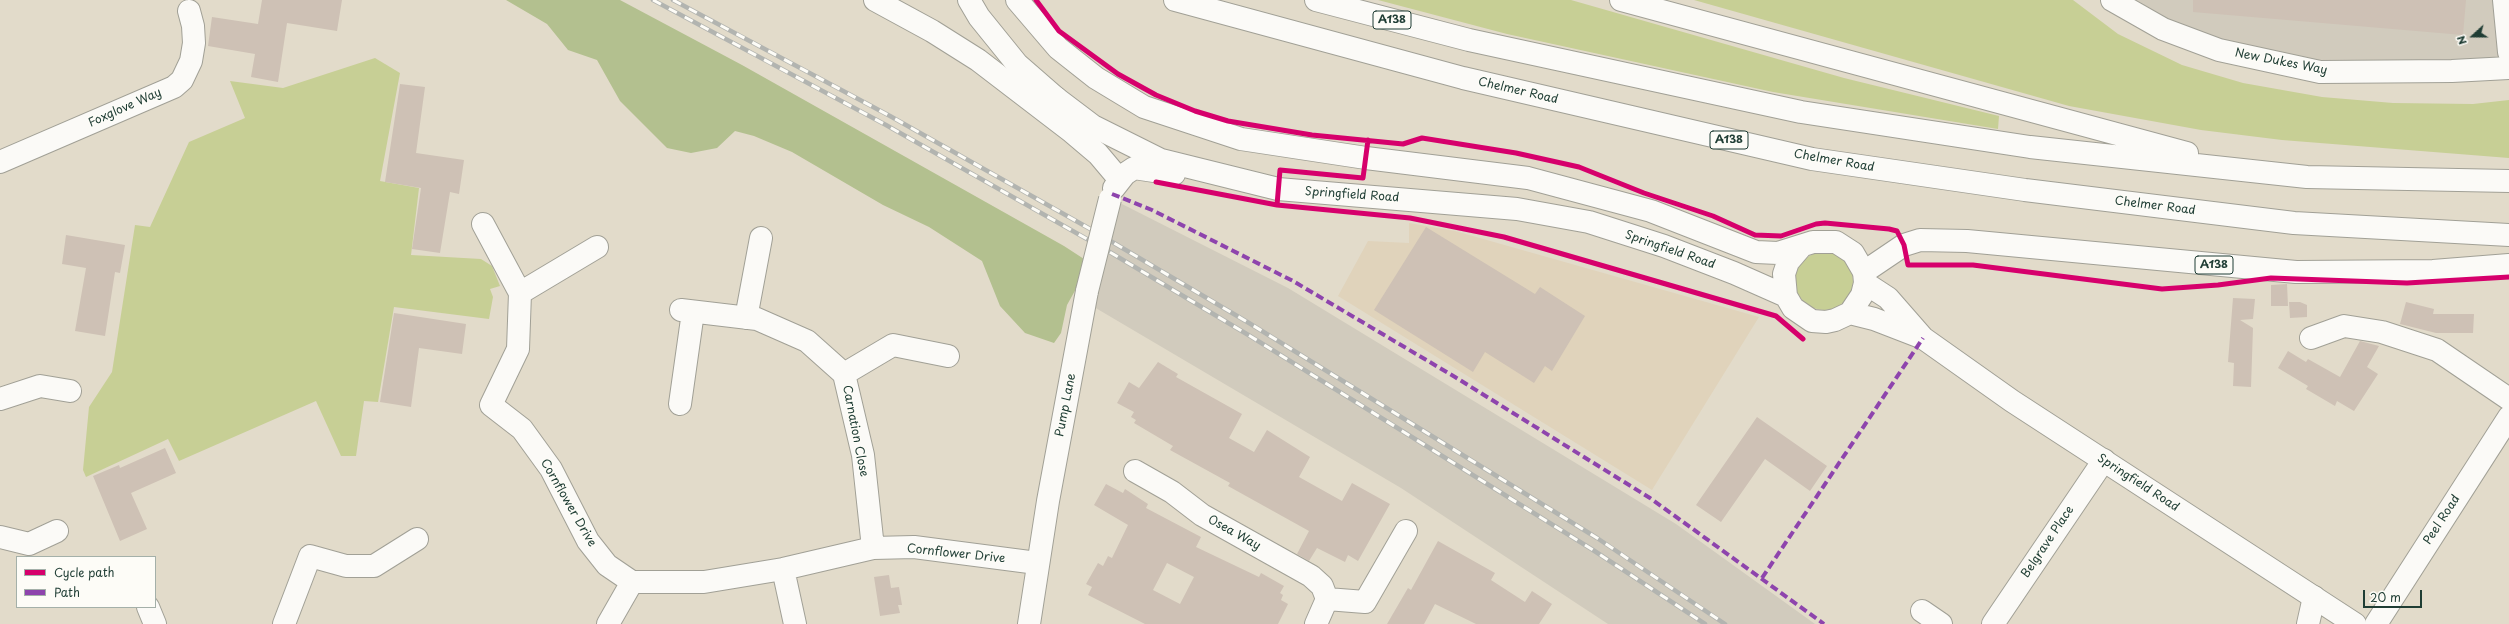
<!DOCTYPE html>
<style>
body{margin:0}
#map{position:relative;width:2509px;height:624px;overflow:hidden;background:#e2dbca;font-family:"Playpen Sans",sans-serif}
canvas{display:block}
.legend{position:absolute;left:16px;top:556px;width:140px;height:52px;box-sizing:border-box;background:#fdfcf7;border:1px solid #a4b0a9;margin:0;padding:5px 7px;list-style:none;font-size:12px;color:#1f3d34}
.legend li{display:flex;align-items:center;gap:8px;height:20px}
.legend b{width:20px;border:1px solid #a4b0a9}
.north{position:absolute;left:2453px;top:16px;width:40px;height:40px;-webkit-text-stroke:3px #fdfcf7;paint-order:stroke;rotate:249deg;font-size:11px;font-weight:700;line-height:16px;text-align:center;color:#1f3d34}
.north::after{content:'';display:block;margin:auto;width:14px;height:18px;background:#1f3d34;clip-path:polygon(50% 0,100% 100%,50% 72%,0 100%)}
.scale{position:absolute;left:2363px;top:590px;width:59px;height:18px;box-sizing:border-box;border:2px solid #1f3d34;border-top:0;padding-left:5px;font-size:12px;line-height:14px;white-space:nowrap;color:#1f3d34;-webkit-text-stroke:3px #fdfcf7;paint-order:stroke}
</style>
<div id="map">
<canvas width="2509" height="624"></canvas>
<ul class="legend">
<li><b style="height:5px;background:#d6006c"></b>Cycle path</li>
<li><b style="height:5px;background:#8e44ad"></b>Path</li>
</ul>
<div class="north">N</div>
<div class="scale">20 m</div>
</div>
<script>
const context = document.querySelector('canvas').getContext('2d');
context.lineJoin = 'round';
function paint(path, color) { context.fillStyle = color; context.fill(path, 'evenodd'); }
const toPath = rows => new Path2D(rows.map(r => 'M' + r).join(''));
function stroke(path, color, width, dash) { context.strokeStyle = color; context.lineWidth = width; context.lineCap = dash ? 'butt' : 'round'; context.setLineDash(dash || []); context.stroke(path); }
function drawText(font, color, halo, rows, align = 'center') {
  context.font = font + ' "Playpen Sans",sans-serif'; context.lineWidth = 3; context.setLineDash([]); context.textBaseline = 'middle'; context.strokeStyle = halo; context.fillStyle = color; for (const [text, x, y, turn = 0] of rows) {
    context.save(); context.translate(x, y); context.rotate((+turn || 0) * Math.PI / 180); context.textAlign = isNaN(turn) ? turn : align; if (halo) context.strokeText(text, 0, 0); context.fillText(text, 0, 0); context.restore();
  }
}
const built = toPath([
 [1409,223,1455,231,1759,317,1652,490,1338,296,1368,241,1409,243]
]);
const industrial = toPath([
 [2112,0,2509,0,2509,68,2266,62],
 [1120,203,1288,288,1676,524,1815,624,1608,624,1401,488,1094,307]
]);
const green = toPath([
 [1378,0,1571,0,1844,78,1999,116,1998,129,1773,92,1507,34],
 [1694,0,2073,0,2118,34,2182,65,2243,83,2322,97,2393,103,2473,104,2509,100,2509,158,2282,140,2201,130,2069,106],
 [375,58,400,73,380,181,419,188,411,255,481,259,492,266,500,286,490,289,493,297,489,319,394,307,378,402,364,401,356,456,341,456,316,401,179,461,168,439,86,477,83,470,89,407,112,372,135,225,150,227,189,142,245,118,230,81,283,88],
 '1795 281a29 29 0 1 1 58 0a29 29 0 1 1-58 0Z'
]);
const forest = toPath([
 [506,0,620,0,742,65,1064,246,1084,259,1077,287,1067,305,1061,333,1054,343,1025,333,1000,306,982,261,929,227,883,205,792,152,754,136,735,131,717,148,691,153,667,148,620,101,597,60,568,50,547,24]
]);
const building = toPath([
 [262,0,342,0,337,31,287,23,278,82,251,77,255,54,208,46,212,17,258,24],
 [2193,0,2466,0,2463,35,2193,12],
 [400,84,425,87,416,153,464,160,459,194,450,192,440,253,412,249,421,188,385,182],
 [1426,227,1535,294,1540,287,1585,316,1552,371,1545,366,1534,383,1485,352,1473,372,1374,310],
 [66,235,125,245,120,273,115,272,105,336,75,331,86,268,62,264],
 [2287,284,2288,306,2271,306,2271,285],
 [2233,298,2255,299,2253,319,2240,320,2253,328,2251,387,2233,386,2234,363,2228,362],
 [2289,302,2300,302,2307,305,2307,317,2290,318],
 [2406,302,2434,309,2433,314,2474,314,2473,333,2436,333,2400,324],
 [394,313,466,324,462,354,419,348,411,407,380,402],
 [2360,341,2379,346,2367,367,2378,374,2354,411,2337,401,2335,406,2306,389,2308,386,2278,368,2288,351,2306,362,2308,359,2340,377],
 [1158,362,1178,374,1176,377,1242,414,1229,438,1254,452,1267,430,1310,457,1299,477,1342,501,1352,483,1390,504,1358,561,1348,555,1345,562,1317,548,1309,561,1297,554,1309,531,1228,486,1230,483,1170,450,1173,446,1134,423,1136,420,1131,417,1134,412,1117,403,1129,382,1139,388],
 [1757,417,1827,466,1810,491,1765,459,1721,522,1696,505],
 [165,448,176,473,131,493,147,529,120,541,93,476,119,465,120,468],
 [1106,484,1123,493,1125,489,1148,504,1146,508,1201,537,1196,547,1259,577,1261,573,1284,586,1280,593,1283,595,1281,600,1288,604,1278,624,1145,624,1088,595,1092,587,1086,584,1098,563,1103,566,1108,556,1112,558,1128,525,1094,505],
 [1167,563,1194,577,1180,604,1153,590],
 [1438,541,1495,573,1491,580,1525,602,1532,591,1552,604,1539,624,1476,624,1435,604,1424,624,1387,624,1408,588,1411,590],
 [889,575,891,588,899,587,902,605,898,605,900,613,880,616,874,577]
]);
const street = toPath([
 [2112,0,2163,29,2219,50,2320,72,2452,71,2509,68],
 [2504,0,2509,52],
 [0,162,174,87,182,80,191,61,194,43,193,26,189,11],
 [483,224,520,293,518,349,491,405,522,429,551,469,588,541,607,565,632,582,704,582,783,569,873,548,914,547,1037,563],
 [520,293,597,247],
 [681,310,757,319,807,341,844,374,863,455,873,548],
 [746,318,761,238],
 [2311,338,2344,326,2382,332,2437,350,2509,399],
 [844,374,893,345,948,356],
 [0,399,40,386,70,391],
 [680,404,693,312],
 [1135,471,1172,492,1202,515,1311,576,1322,586,1327,599,1316,624],
 [0,537,29,544,57,531],
 [783,569,795,624],
 [1327,599,1365,602,1406,531],
 [148,607,155,624],
 [1922,611,1941,624],
 [284,624,310,556,346,566,374,566,417,539],
 [608,624,632,582],
 [1993,624,2104,460],
 [2308,624,2314,597],
 [2376,624,2509,417]
]);
const secondary = toPath([
 [969,0,979,17,1017,64,1056,98,1093,126,1161,160,1278,189,1517,209,1589,222,1664,246,1734,273,1786,296],
 [1017,0,1058,48,1096,78,1144,107,1241,139,1366,158,1528,178,1651,211,1756,252,1778,253,1813,242,1836,242,1853,253,1864,272,1865,283,1862,295,1850,313,1835,320,1826,322,1812,321,1793,308,1786,296,1784,274,1788,262,1800,248],
 [1114,188,1125,174,1134,168,1174,174],
 [1865,283,1888,298,1923,338,2012,401,2355,624],
 [1850,313,1874,319,1918,336],
 [1029,624,1048,501,1087,291]
]);
const primary = toPath([
 [875,0,932,31,978,60,1072,132,1098,154,1114,173],
 [1175,0,1463,78,1812,159,2025,190,2294,223,2509,235],
 [1316,0,1469,40,1801,112,2030,147,2307,177,2509,181],
 [1621,0,2187,153],
 [1021,81,1056,98],
 [1864,272,1904,245,1920,240,1967,241,2296,272,2433,271,2509,265]
]);
const rail = toPath([
 [653,0,886,125,1108,251,1250,336,1593,550,1705,624],
 [673,0,890,116,1092,230,1249,323,1597,538,1725,624]
]);
const secondaryBridge = toPath([
 [1087,291,1110,199]
]);
const quiet = toPath([
 [1112,194,1152,210,1293,281,1455,377,1650,498,1824,624],
 [1762,578,1923,338]
]);
const cycleway = toPath([
 [1036,0,1059,31,1118,74,1156,95,1195,111,1228,121,1312,135,1403,144,1422,138,1516,153,1579,167,1644,193,1713,216,1755,235,1781,236,1816,224,1825,223,1889,229,1897,231,1904,245,1908,265,1973,265,2162,289,2218,285,2271,278,2407,283,2509,277],
 [1156,182,1277,205,1410,218,1504,237,1776,316,1803,339],
 [1277,205,1280,170,1363,178,1368,140]
]);
const shields = [
 [1392,20,38],
 [1729,140,38],
 [2214,265,38]
];
const shieldNames = [
 ["A138",1392,20],
 ["A138",1729,140],
 ["A138",2214,265]
];
const streetNames = [
 ["New Dukes Way",2281,62,11],
 ["Chelmer Road",1518,91,13],
 ["Foxglove Way",125,108,-24],
 ["Chelmer Road",1834,161,10],
 ["Springfield Road",1352,195,4],
 ["Chelmer Road",2155,206,7],
 ["Springfield Road",1670,250,19],
 ["Pump Lane",1066,405,-79],
 ["Carnation Close",855,431,79],
 ["Springfield Road",2138,483,33],
 ["Cornflower Drive",568,503,60],
 ["Peel Road",2442,520,-57],
 ["Osea Way",1234,533,29],
 ["Belgrave Place",2048,542,-56],
 ["Cornflower Drive",956,554,6]
];
paint(built, '#e0d3bb');
paint(industrial, '#d1cbbd');
paint(green, '#c7cf95');
paint(forest, '#b3c08f');
paint(building, '#cec1b5');
stroke(street, '#a1a096', 24);
stroke(secondary, '#a1a096', 24);
stroke(primary, '#a1a096', 24);
stroke(street, '#fbfaf7', 22);
stroke(secondary, '#fbfaf7', 22);
stroke(primary, '#fbfaf7', 22);
stroke(rail, '#b2b4b0', 4.5);
stroke(rail, '#fdfcf7', 3, [9]);
stroke(secondaryBridge, '#a1a096', 24, []);
stroke(secondaryBridge, '#fbfaf7', 22);
stroke(quiet, '#8e44ad', 4, [8, 4]);
stroke(cycleway, '#d6006c', 5);
for (const [x, y, w] of shields) { const box = new Path2D(); box.roundRect(x - w / 2, y - 9, w, 18, 3); context.fillStyle = '#fdfcf7'; context.fill(box); stroke(box, '#1f3d34', 1); }
drawText('bold 11px', '#1f3d34', null, shieldNames);
drawText('12px', '#1f3d34', '#fdfcf7', streetNames);
</script>
